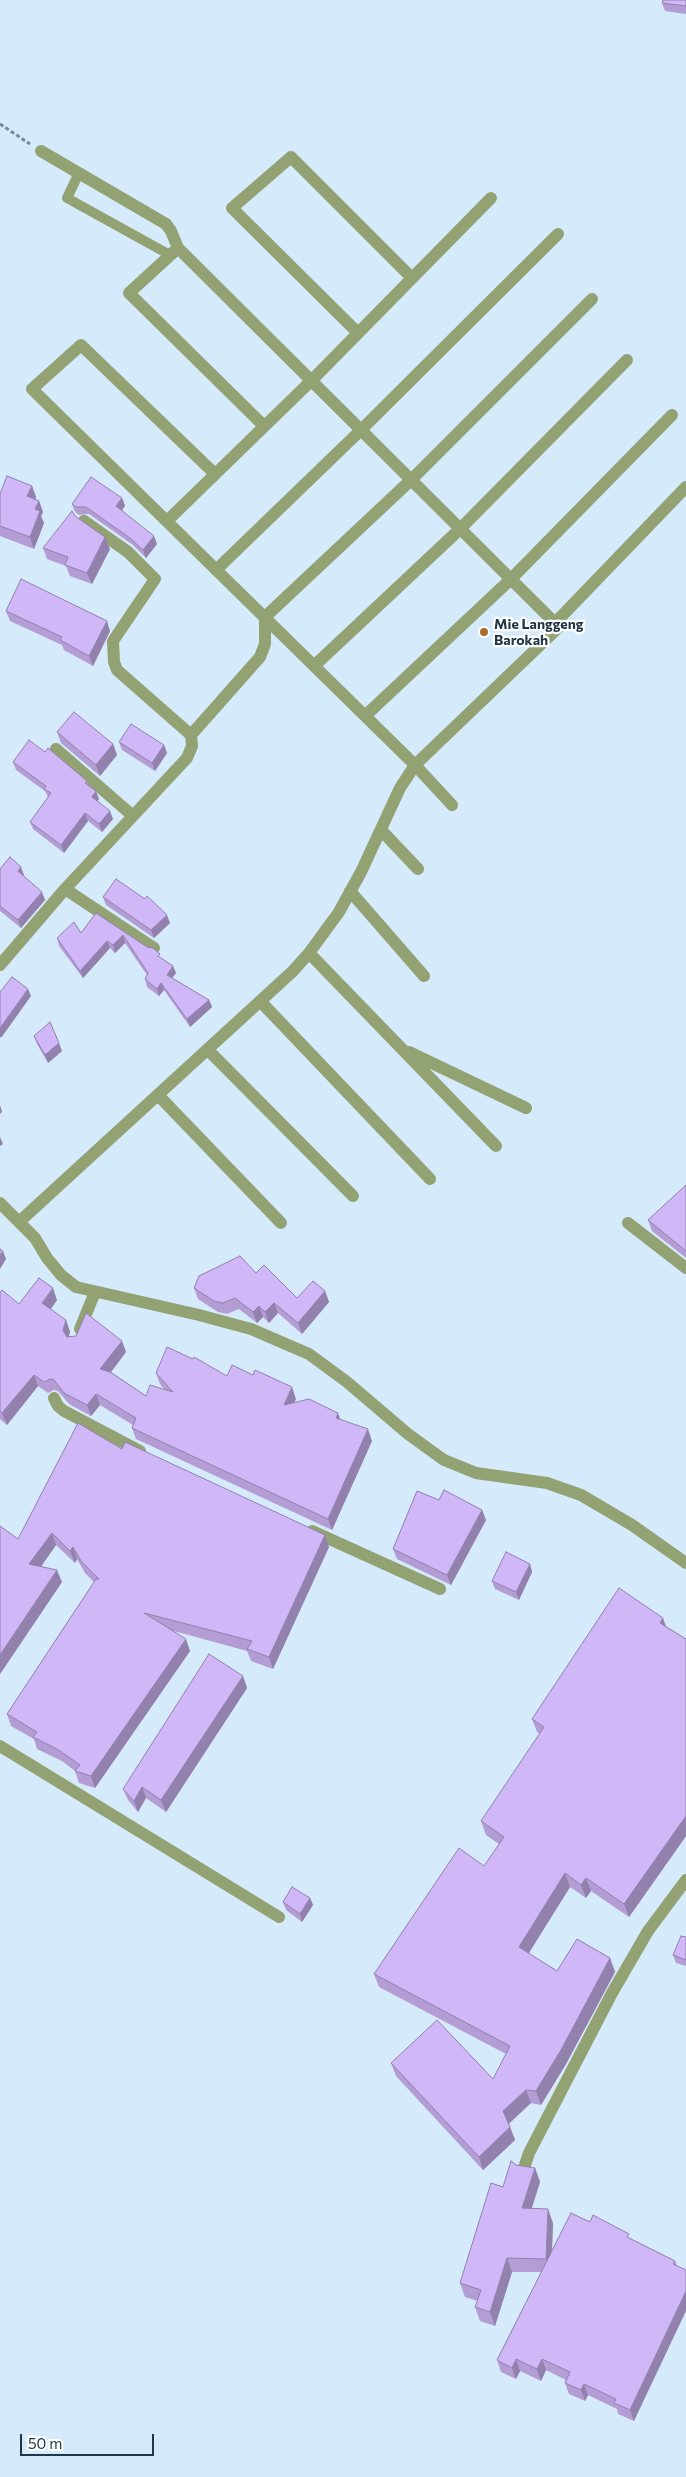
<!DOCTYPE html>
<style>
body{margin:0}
#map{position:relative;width:686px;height:2477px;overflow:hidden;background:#d5eafb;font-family:Commissioner,sans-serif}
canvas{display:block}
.scale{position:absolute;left:20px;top:2434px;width:134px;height:22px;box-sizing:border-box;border:2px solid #213647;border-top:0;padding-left:6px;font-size:15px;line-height:18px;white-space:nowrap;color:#213647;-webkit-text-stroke:4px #fff;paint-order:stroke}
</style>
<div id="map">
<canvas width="686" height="2477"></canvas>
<div class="scale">50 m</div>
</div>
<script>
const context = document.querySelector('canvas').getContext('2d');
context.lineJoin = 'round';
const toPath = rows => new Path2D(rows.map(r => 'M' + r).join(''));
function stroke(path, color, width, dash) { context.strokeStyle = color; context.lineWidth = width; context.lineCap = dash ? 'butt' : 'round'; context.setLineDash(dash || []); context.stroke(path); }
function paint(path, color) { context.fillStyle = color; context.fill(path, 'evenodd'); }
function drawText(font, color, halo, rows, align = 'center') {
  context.font = font + ' Commissioner,sans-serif'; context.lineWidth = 4.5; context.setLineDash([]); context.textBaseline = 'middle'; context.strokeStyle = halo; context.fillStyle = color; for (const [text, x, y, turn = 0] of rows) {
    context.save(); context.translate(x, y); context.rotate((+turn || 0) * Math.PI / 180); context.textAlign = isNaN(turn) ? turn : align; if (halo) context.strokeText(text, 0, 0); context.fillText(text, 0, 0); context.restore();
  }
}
const path = toPath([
 [0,124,30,144]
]);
const service = toPath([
 [79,173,67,198,170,255]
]);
const minor = toPath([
 [178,248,129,293,264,426],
 [358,333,232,208,291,157,412,278],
 [215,474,81,345,32,389,415,765,452,805],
 [167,521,311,381,491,198],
 [216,570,361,430,558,234],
 [555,623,686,487],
 [314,666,460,529,627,360],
 [365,716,511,579,672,415],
 [191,735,260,657,265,644,265,617,411,480,592,299],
 [56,749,133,816],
 [381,830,418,869],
 [65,889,154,948],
 [350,891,424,976],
 [309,953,496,1146],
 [0,965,65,889,187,758,192,746,191,735,117,670,114,662,113,641,155,579,128,552,84,521],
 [261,1002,430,1179],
 [208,1050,353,1196],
 [409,1052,526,1108],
 [158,1095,281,1223],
 [0,1203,35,1238,47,1258,61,1275,76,1287,199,1315,251,1329,309,1354,347,1382,408,1434,444,1460,476,1473,547,1483,581,1495,632,1525,686,1563],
 [19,1222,293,971,309,953,339,912,361,872,400,788,415,765,559,627,178,248,171,231,166,224,41,151],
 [628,1223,686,1268],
 [80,1329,95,1292],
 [54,1398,58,1406,64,1411,140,1451],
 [312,1531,440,1589],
 [0,1746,279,1917],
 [523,2171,529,2153,612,1993,648,1931,686,1880]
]);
const wall = toPath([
 [686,0,686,14,665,11,662,3],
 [32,486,36,497,35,499,39,501,43,512,41,516,44,523,34,549,0,536,0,494],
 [122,498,125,506,122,510,157,544,146,558,133,545,89,514,79,515,75,512,72,504],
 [75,516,110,549,92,584,70,576,66,566,47,559,43,548],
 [6,611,110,631,93,666,64,650,62,645,10,621],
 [57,732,113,744,117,755,100,776,61,743],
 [119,742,164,745,167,753,155,771,122,750],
 [45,752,87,781,88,786,99,799,97,801,113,819,102,832,88,821,64,853,33,829,30,822,48,797,45,791,16,770,13,762],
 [0,869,24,875,23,876,45,900,21,928,0,911],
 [103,897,170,923,154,938,106,905],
 [96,913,161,958,173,966,176,973,172,978,209,1000,212,1007,190,1027,164,990,159,996,147,987,145,979,147,975,125,943,115,953,110,948,83,978,59,946,57,938,81,933],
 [34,1036,62,1051,48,1063,37,1044],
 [686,1185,686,1258,652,1231,648,1220],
 [256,1273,297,1298,325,1291,329,1302,302,1334,278,1313,269,1323,263,1317,257,1323,239,1309,227,1314,218,1312,198,1299,194,1288],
 [0,1292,19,1304,57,1300,50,1309,66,1320,70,1332,68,1337,126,1352,111,1372,146,1396,165,1390,160,1384,156,1373,227,1376,296,1399,294,1402,341,1420,372,1441,332,1530,136,1439,132,1428,133,1425,100,1405,91,1416,69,1404,58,1391,54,1390,48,1393,38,1386,7,1425,0,1419],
 [122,1449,329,1547,273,1669,251,1661,247,1651,174,1631,190,1651,95,1788,79,1783,75,1771,62,1761,37,1749,34,1739,11,1726,7,1714,94,1582,85,1573,77,1559,75,1563,56,1545,41,1567,62,1582,0,1674,0,1526,18,1539],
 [482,1510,486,1520,451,1585,397,1559,393,1549],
 [530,1564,532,1572,519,1600,495,1589,492,1581],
 [667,1627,686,1639,686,1836,629,1917,591,1891,586,1898,570,1887,528,1953,557,1971,610,1958,615,1972,566,2064,541,2105,531,2103,509,2124,515,2140,483,2170,396,2076,391,2063,493,2079,506,2054,379,1987,374,1974,484,1866,499,1844,486,1835,481,1821,540,1734,537,1732,532,1719],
 [243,1676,247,1688,166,1812,146,1798,138,1812,128,1800,123,1789],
 [310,1898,313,1905,302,1922,286,1910,283,1902],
 [686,1937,686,1966,676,1963,673,1955],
 [516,2165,535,2168,540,2182,532,2208,553,2223,552,2251,590,2222,631,2239,675,2261,677,2265,634,2421,618,2414,617,2409,588,2395,585,2401,569,2394,565,2383,566,2380,546,2370,541,2381,520,2371,516,2379,501,2372,497,2360,542,2272,512,2272,495,2326,480,2321,475,2307,478,2301,465,2297,460,2283,503,2187]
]);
const shadedWall = toPath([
 [32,486,36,497,32,508,27,496],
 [122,498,125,506,119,514,116,506],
 [39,501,43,512,41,516,44,523,34,549,30,537,35,509],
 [154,536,157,544,146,558,143,550],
 [105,537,110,549,92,584,87,573],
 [107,621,110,631,93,666,89,656],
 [113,744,117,755,100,776,96,765],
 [164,745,167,753,155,771,152,763],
 [96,791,99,799,95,805,92,797],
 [110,811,113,819,102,832,99,824],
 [85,813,88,821,64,853,61,845],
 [21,867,24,875,21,879,18,871],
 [42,892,45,900,21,928,18,920],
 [167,915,170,923,154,938,151,930],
 [123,935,125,943,115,953,113,945],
 [107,941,110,948,83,978,80,971],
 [173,966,176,973,169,982,167,975],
 [161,983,164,990,159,996,157,989],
 [28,989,31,996,1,1038,0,1036,0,1028],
 [209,1000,212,1007,190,1027,187,1019],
 [59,1043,62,1051,48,1063,45,1055],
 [0,1105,2,1112,0,1114],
 [0,1137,3,1144,0,1146],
 [3,1251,6,1259,0,1269,0,1256],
 [53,1288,57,1300,47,1315,42,1303],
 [325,1291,329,1302,302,1334,298,1323],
 [274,1303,278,1313,269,1323,265,1312],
 [259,1306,263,1317,257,1323,253,1312],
 [66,1320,70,1332,67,1342,63,1330],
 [122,1341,126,1352,105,1380,100,1369],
 [34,1375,38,1386,7,1425,2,1413],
 [292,1387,296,1399,288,1416,284,1405],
 [96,1394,100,1405,91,1416,87,1405],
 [338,1413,342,1424,336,1418],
 [368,1429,372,1441,332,1530,328,1519],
 [482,1510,486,1520,451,1585,447,1575],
 [52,1533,56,1545,34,1576,29,1564],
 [325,1535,329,1547,273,1669,269,1657],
 [73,1547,77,1559,75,1563,70,1551],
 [530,1564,532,1572,519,1600,516,1592],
 [57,1570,62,1582,0,1674,0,1655],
 [663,1618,668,1632,660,1623],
 [186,1639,190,1651,95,1788,91,1776],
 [243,1676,247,1688,166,1812,161,1800],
 [142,1787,146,1798,138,1812,134,1801],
 [686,1816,686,1836,629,1917,624,1904],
 [565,1873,570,1887,524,1961,519,1947],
 [586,1878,591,1891,586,1898,581,1885],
 [310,1898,313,1905,302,1922,300,1914],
 [610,1958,615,1972,566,2064,541,2105,536,2091],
 [526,2090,531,2103,508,2124,503,2111],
 [510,2127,515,2140,483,2170,479,2157],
 [535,2168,540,2182,527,2222,522,2208],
 [548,2209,553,2223,551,2272,546,2259],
 [507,2258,512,2272,495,2326,490,2312],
 [686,2291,686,2311,634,2421,630,2410],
 [516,2359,520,2371,516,2379,512,2368],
 [542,2359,546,2370,541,2381,537,2369],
 [584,2384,588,2395,585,2401,581,2390]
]);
const building = toPath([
 [663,0,686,0,686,6,662,3,663,0],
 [7,476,32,486,27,496,39,501,35,509,40,511,30,537,0,526,0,494,7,476],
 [91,477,122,498,116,506,154,536,143,550,130,538,86,507,76,507,72,504,91,477],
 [72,511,75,516,105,537,87,573,65,565,68,557,43,548,72,511],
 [21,579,107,621,89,656,60,640,62,637,6,611,21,579],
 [74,712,113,744,96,765,57,732,74,712],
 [131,724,164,745,152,763,119,742,131,724],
 [29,740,45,752,48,748,87,781,85,783,96,791,92,797,110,811,99,824,85,813,61,845,30,822,51,793,44,789,46,786,13,762,29,740],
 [10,857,21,867,18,871,42,892,18,920,0,906,0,869,10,857],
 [116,879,145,899,147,896,167,915,151,930,103,897,116,879],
 [96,913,147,947,153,948,160,954,158,956,173,966,167,975,209,1000,187,1019,161,983,157,989,145,979,148,973,123,935,113,945,107,941,80,971,57,938,74,922,81,933,96,913],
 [12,977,28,989,0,1028,0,992,12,977],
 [50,1022,59,1043,45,1055,34,1036,50,1022],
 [686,1185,686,1251,648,1220,686,1185],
 [0,1249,3,1251,0,1256,0,1249],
 [240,1256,256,1273,264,1265,297,1298,313,1281,325,1291,298,1323,274,1303,265,1312,259,1306,253,1312,235,1298,223,1303,214,1301,194,1288,199,1276,240,1256],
 [39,1278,53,1288,42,1303,66,1320,63,1330,67,1337,76,1336,86,1313,122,1341,100,1369,110,1372,146,1396,150,1385,173,1392,156,1373,167,1347,193,1359,194,1357,227,1376,232,1365,253,1375,255,1370,292,1387,284,1405,309,1399,338,1413,336,1418,368,1429,328,1519,132,1428,136,1418,96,1394,87,1405,64,1393,54,1380,50,1379,44,1382,34,1375,2,1413,0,1411,0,1292,2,1290,19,1304,39,1278],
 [78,1423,122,1449,125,1442,325,1535,269,1657,247,1649,252,1641,144,1613,186,1639,91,1776,75,1771,80,1765,57,1749,33,1737,37,1732,7,1714,96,1579,99,1579,81,1561,73,1547,70,1551,52,1533,29,1564,57,1570,0,1655,0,1526,18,1539,78,1423],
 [444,1490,482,1510,447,1575,393,1549,417,1491,439,1500,444,1490],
 [506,1552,530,1564,516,1592,492,1581,506,1552],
 [619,1588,663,1618,660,1623,686,1639,686,1816,624,1904,586,1878,581,1885,565,1873,519,1947,557,1971,577,1939,610,1958,561,2050,536,2091,526,2090,503,2111,510,2127,479,2157,391,2063,437,2020,493,2079,510,2046,374,1974,459,1848,484,1866,504,1837,481,1821,544,1727,532,1719,619,1588],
 [209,1654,243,1676,161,1800,142,1787,134,1801,123,1789,209,1654],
 [292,1887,310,1898,300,1914,283,1902,292,1887],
 [681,1936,686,1937,686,1960,673,1955,681,1936],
 [511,2161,516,2165,535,2168,522,2208,548,2209,546,2259,507,2258,490,2312,475,2307,481,2290,460,2283,491,2183,503,2187,511,2161],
 [571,2213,590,2222,593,2215,629,2234,627,2237,675,2261,673,2264,686,2270,686,2291,630,2410,614,2403,616,2399,584,2384,581,2390,565,2383,570,2372,542,2359,537,2369,516,2359,512,2368,497,2360,571,2213]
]);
const markers = [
 [484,632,5,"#a76b2e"]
];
const poiNames = [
 ["Mie Langgeng",494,624],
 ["Barokah",494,640]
];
stroke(path, '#778c9d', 3, [4, 2.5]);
stroke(service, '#93a273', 10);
stroke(minor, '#93a273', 12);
paint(wall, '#b39dd4');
paint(shadedWall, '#9280ad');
paint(building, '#d0b7f7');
stroke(building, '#9280ad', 1);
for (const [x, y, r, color] of markers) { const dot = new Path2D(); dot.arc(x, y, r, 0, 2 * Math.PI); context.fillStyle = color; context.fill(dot); stroke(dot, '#fff', 2); }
drawText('bold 14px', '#213647', '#fff', poiNames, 'left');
</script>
